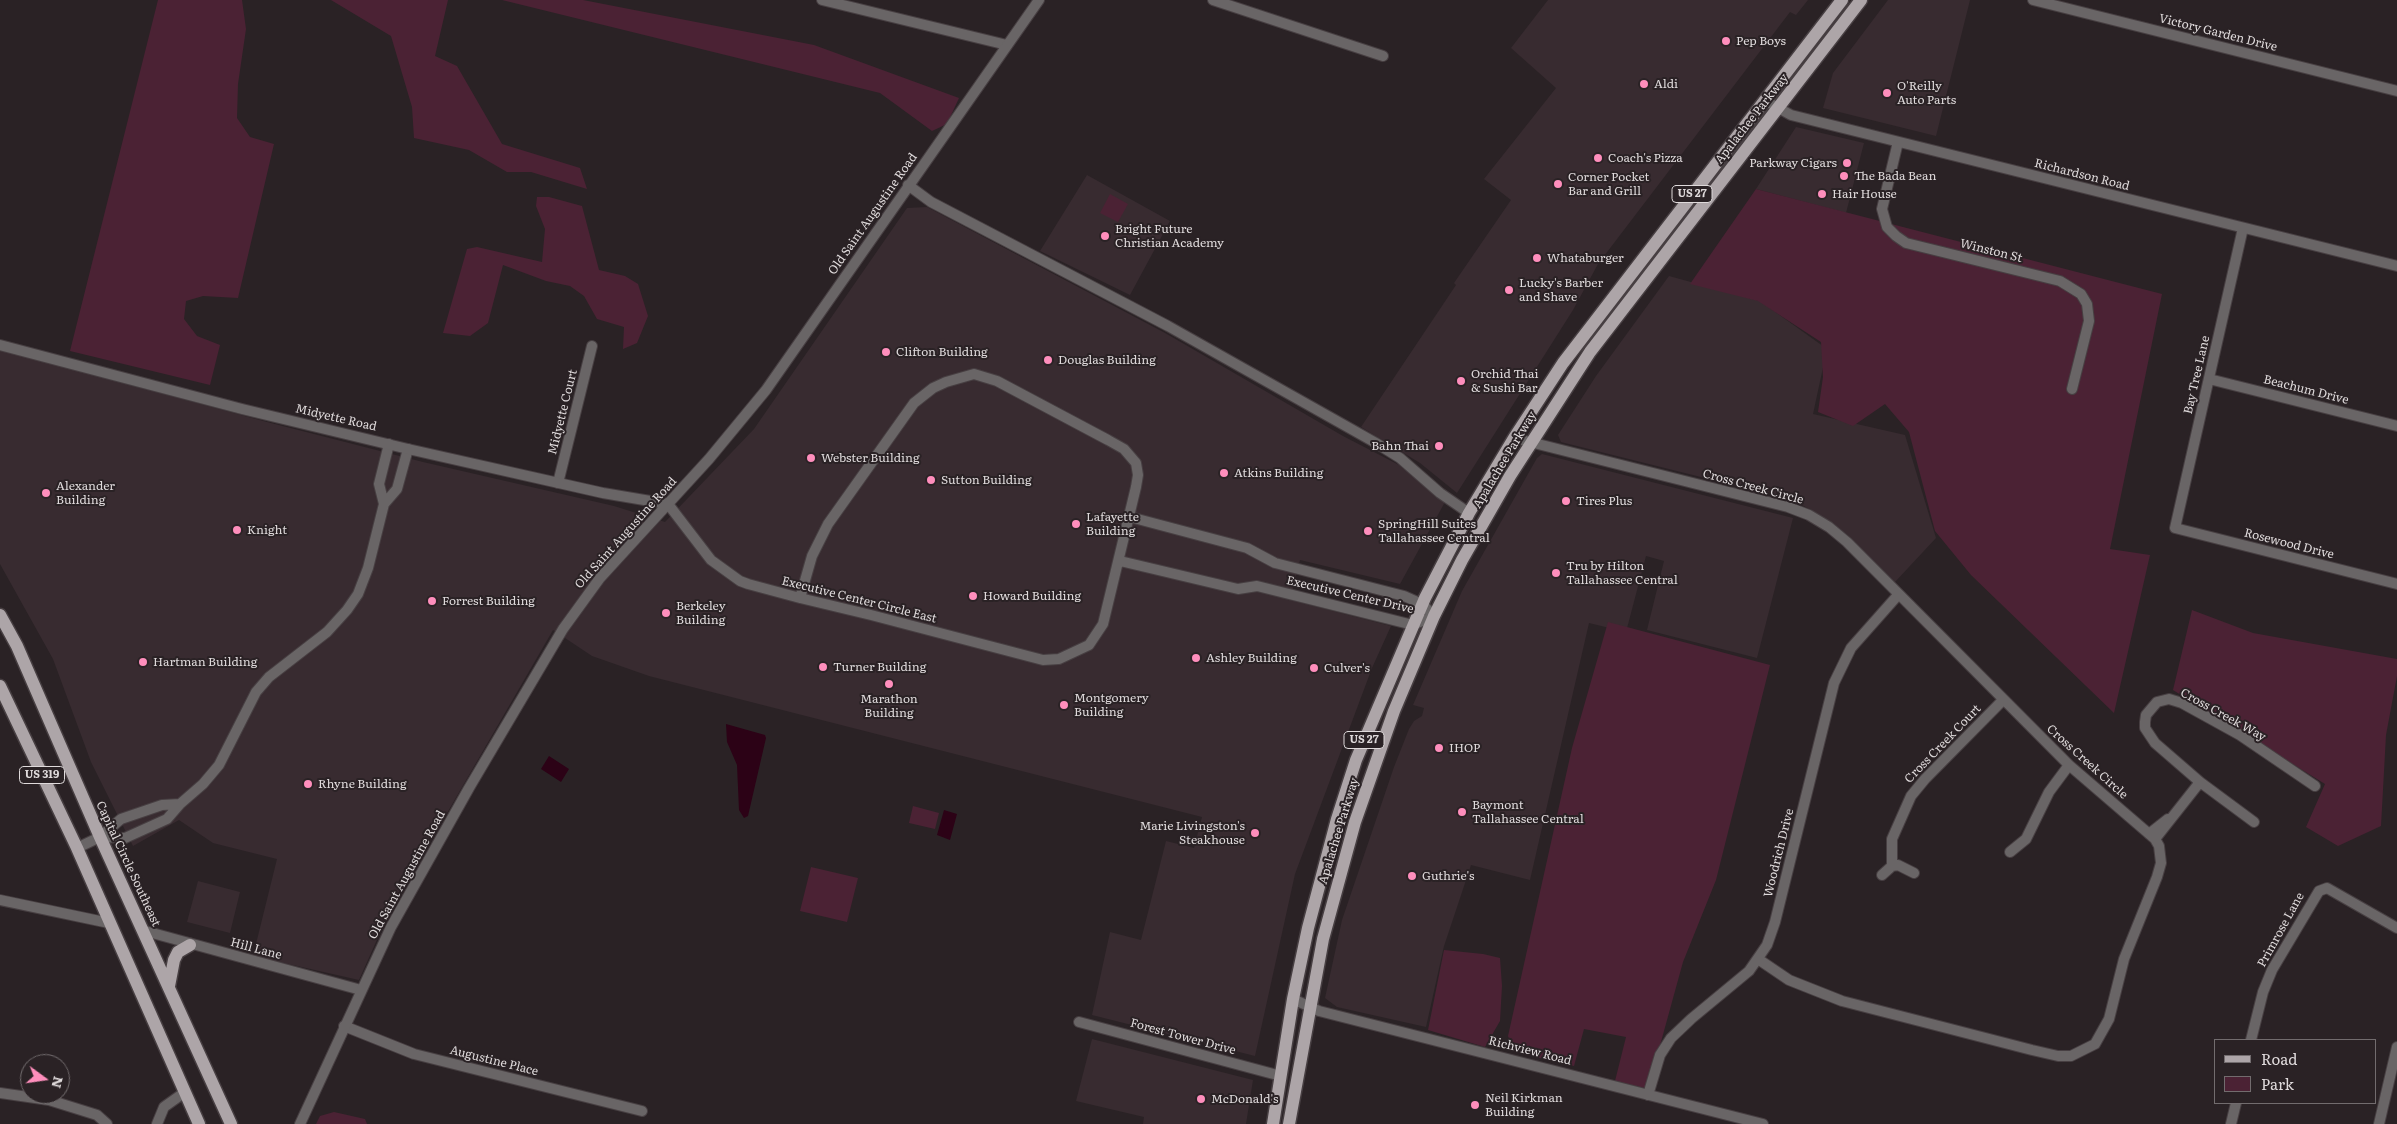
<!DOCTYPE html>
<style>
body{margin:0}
#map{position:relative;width:2397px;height:1124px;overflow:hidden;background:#2a2225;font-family:Literata,serif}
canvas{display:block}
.legend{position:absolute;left:2214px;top:1039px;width:162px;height:65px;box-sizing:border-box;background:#2a2225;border:1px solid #726c6e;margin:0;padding:6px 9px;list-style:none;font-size:15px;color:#dfdadb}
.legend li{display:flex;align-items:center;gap:10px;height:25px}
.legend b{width:25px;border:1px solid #726c6e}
.north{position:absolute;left:20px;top:1054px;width:50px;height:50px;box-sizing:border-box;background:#2a2225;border:1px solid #726c6e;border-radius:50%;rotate:104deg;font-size:14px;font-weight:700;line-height:20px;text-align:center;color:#dfdadb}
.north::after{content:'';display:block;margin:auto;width:18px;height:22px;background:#fe8ebc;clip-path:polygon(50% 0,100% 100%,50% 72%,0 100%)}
</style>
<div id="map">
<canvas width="2397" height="1124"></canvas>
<ul class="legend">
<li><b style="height:6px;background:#ada5a8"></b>Road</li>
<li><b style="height:14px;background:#4b2234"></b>Park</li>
</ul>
<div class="north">N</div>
</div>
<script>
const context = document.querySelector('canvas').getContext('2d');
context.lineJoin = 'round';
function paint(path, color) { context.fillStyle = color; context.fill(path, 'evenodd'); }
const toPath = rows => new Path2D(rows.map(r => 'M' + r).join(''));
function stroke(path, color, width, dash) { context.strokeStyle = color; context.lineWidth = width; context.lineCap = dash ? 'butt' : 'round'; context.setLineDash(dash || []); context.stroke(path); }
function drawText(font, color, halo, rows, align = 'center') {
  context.font = font + ' Literata,serif'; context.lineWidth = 4; context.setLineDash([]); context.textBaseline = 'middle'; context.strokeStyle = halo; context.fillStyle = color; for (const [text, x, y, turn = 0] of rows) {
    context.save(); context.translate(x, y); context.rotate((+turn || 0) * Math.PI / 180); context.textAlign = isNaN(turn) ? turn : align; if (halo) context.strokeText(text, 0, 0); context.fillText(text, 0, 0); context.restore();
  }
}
const built = toPath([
 [1548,0,1808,0,1796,15,1790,12,1598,264,1573,310,1457,493,1420,463,1361,427,1456,285,1454,283,1511,200,1484,179,1556,88,1511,48],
 [1888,0,1970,0,1936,136,1823,108,1833,73],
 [1796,127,1864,143,1846,213,1756,189],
 [1087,175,1170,221,1130,295,1040,251],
 [927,207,1165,333,1343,436,1399,465,1445,502,1400,584,1300,560,1290,600,1391,626,1372,668,1295,874,1255,1056,1092,1015,1110,932,1141,940,1166,841,1194,848,1202,817,649,676,592,656,553,630,388,915,359,980,253,956,277,859,213,843,179,820,133,846,91,762,53,659,0,564,0,350,267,422,423,462,614,506,665,522,754,429,907,208],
 [1669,276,1760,301,1827,349,1813,414,1905,435,1936,538,1895,582,1849,536,1820,515,1793,500,1561,442,1558,435,1596,376],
 [1542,454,1793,518,1757,658,1647,630,1664,561,1646,556,1626,632,1589,623,1530,880,1471,865,1444,946,1426,1027,1337,1007,1325,998,1342,920,1394,767,1409,729,1414,721,1422,716,1424,708,1413,705,1462,591,1537,458],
 [198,881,240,892,230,933,187,922],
 [1092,1039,1253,1080,1246,1124,1143,1124,1144,1117,1076,1101]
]);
const green = toPath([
 [158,0,242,0,246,29,238,84,237,118,250,137,274,144,238,298,203,296,186,301,184,319,197,336,220,345,210,385,70,351],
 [331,0,448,0,435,56,457,66,502,144,580,168,587,189,531,172,507,172,469,150,414,138,412,107,391,36],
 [502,0,583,0,814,45,959,98,947,124,932,131,880,93],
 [1756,189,2162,294,2110,549,2150,555,2114,713,1971,575,1935,531,1909,432,1885,404,1853,426,1818,412,1823,377,1821,342,1758,301,1690,284],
 [1110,194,1128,204,1118,222,1100,213],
 [537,197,549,197,582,206,599,270,625,276,638,284,648,316,637,343,623,349,624,327,597,319,584,296,570,286,546,281,503,265,488,323,470,336,443,333,467,249,477,247,542,262,545,229,536,206],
 [2192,610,2253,633,2397,659,2397,676,2386,735,2381,826,2338,846,2306,827,2325,784,2173,690],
 [1608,622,1770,665,1716,880,1683,962,1648,1089,1615,1081,1626,1037,1584,1029,1574,1066,1514,1052,1508,1036,1572,748],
 [913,806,939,813,935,829,909,823],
 [811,867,858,878,847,922,800,911],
 [1444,950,1483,954,1500,958,1502,986,1500,1021,1485,1047,1428,1030],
 [334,1112,365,1119,367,1124,316,1124,320,1116]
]);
const water = toPath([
 [726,724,765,735,766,738,748,816,744,818,739,810,737,765,727,742],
 [549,756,569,769,561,782,541,769],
 [944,810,957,814,950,840,937,835]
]);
const minor = toPath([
 [822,0,1007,45],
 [1213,0,1383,56],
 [2033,0,2397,91],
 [1764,100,1791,115,2397,266],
 [1898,142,1882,209,1887,227,1896,236,1906,243,2060,281,2081,294,2087,304,2089,321,2072,389],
 [2243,228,2175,528,2397,584],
 [2209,379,2397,426],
 [1514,438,1788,507,1809,515,1829,527,1847,542,2069,765,2155,839,2159,846,2161,863,2157,877,2124,959,2109,1019,2095,1044,2071,1056,2058,1056,2032,1050,1842,1001,1789,980,1758,959],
 [558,483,592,346],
 [384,504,397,489,408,449],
 [668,504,711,560,740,581,748,584,800,598,871,615,1043,660,1059,659,1089,645,1103,624,1136,487,1138,475,1136,463,1124,449,1108,440,997,381,974,374,946,382,933,388,914,403,828,524,812,556,800,598],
 [1120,561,1238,589,1257,586,1413,625,1434,616,1422,604,1404,596,1275,563,1247,548,1130,517],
 [2254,822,2200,782,2155,743,2145,728,2145,722,2146,715,2157,702,2169,699,2182,703,2240,735,2315,786],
 [2149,834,2168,819],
 [100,837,125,838,167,819,180,804,203,784,219,765,256,692,269,677,327,632,347,610,358,594,368,568,384,504,379,484,389,444],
 [2155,839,2200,782],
 [77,848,100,837,121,819,162,805,180,804],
 [2010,852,2026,839,2049,792,2069,765],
 [1892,866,1892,839,1911,796,1925,779,2003,700],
 [1882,875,1892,866,1898,865,1914,873],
 [0,900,109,923],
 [145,931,361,990],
 [1079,1022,1281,1076],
 [344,1026,414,1054,642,1111],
 [2251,1040,2263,992,2272,970,2319,891,2327,888,2397,928],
 [0,1093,49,1100,97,1115,107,1124],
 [1648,1095,1660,1055,1671,1038,1691,1019,1749,971,1767,945,1775,922,1834,683,1851,648,1898,595],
 [157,1124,164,1107,185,1092],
 [2231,1124,2236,1103],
 [2379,1124,2397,1047]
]);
const tertiary = toPath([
 [908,185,931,202,1168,326,1376,443,1400,458,1440,493,1469,513],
 [0,345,242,409,408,449,603,493,668,504],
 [1293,999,1319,1011,1763,1124],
 [300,1124,391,927,469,788,563,629,600,578,709,459,766,390,1039,0]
]);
const primary = toPath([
 [0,615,17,646,100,837,231,1124],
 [0,686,77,848,199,1124],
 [169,986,174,960,178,952,190,945],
 [1273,1124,1293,999,1308,928,1337,819,1356,760,1425,598,1469,513,1514,438,1563,363,1842,0],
 [1289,1124,1323,939,1355,822,1394,711,1434,616,1462,560,1510,476,1590,352,1861,0]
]);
const markers = [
 [1726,41,5,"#fe8ebc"],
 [1644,84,5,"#fe8ebc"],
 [1887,93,5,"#fe8ebc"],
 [1598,158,5,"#fe8ebc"],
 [1847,163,5,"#fe8ebc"],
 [1844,176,5,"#fe8ebc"],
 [1558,184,5,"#fe8ebc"],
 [1822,194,5,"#fe8ebc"],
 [1105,236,5,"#fe8ebc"],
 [1537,258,5,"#fe8ebc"],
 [1509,290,5,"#fe8ebc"],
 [886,352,5,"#fe8ebc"],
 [1048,360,5,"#fe8ebc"],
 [1461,381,5,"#fe8ebc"],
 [1439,446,5,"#fe8ebc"],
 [811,458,5,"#fe8ebc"],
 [1224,473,5,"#fe8ebc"],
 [931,480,5,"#fe8ebc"],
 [46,493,5,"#fe8ebc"],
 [1566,501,5,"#fe8ebc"],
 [1076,524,5,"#fe8ebc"],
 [237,530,5,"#fe8ebc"],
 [1368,531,5,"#fe8ebc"],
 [1556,573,5,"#fe8ebc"],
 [973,596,5,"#fe8ebc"],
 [432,601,5,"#fe8ebc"],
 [666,613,5,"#fe8ebc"],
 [1196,658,5,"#fe8ebc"],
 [143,662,5,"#fe8ebc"],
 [823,667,5,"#fe8ebc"],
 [1314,668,5,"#fe8ebc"],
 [889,684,5,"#fe8ebc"],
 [1064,705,5,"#fe8ebc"],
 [1439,748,5,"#fe8ebc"],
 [308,784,5,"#fe8ebc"],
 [1462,812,5,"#fe8ebc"],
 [1255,833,5,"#fe8ebc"],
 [1412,876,5,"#fe8ebc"],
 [1201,1099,5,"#fe8ebc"],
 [1475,1105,5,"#fe8ebc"]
];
const shields = [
 [1692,194,40],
 [1364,740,40],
 [42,775,45]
];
const shieldNames = [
 ["US 27",1692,194],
 ["US 27",1364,740],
 ["US 319",42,775]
];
const streetNames = [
 ["Victory Garden Drive",2218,33,14],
 ["Apalachee Parkway",1752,119,-52],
 ["Richardson Road",2082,175,14],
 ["Old Saint Augustine Road",873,214,-55],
 ["Winston St",1991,251,14],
 ["Bay Tree Lane",2197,375,-77],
 ["Beachum Drive",2306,390,14],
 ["Midyette Court",563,412,-76],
 ["Midyette Road",336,418,13],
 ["Apalachee Parkway",1505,460,-59],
 ["Cross Creek Circle",1753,487,15],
 ["Old Saint Augustine Road",626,533,-48],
 ["Rosewood Drive",2289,544,14],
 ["Executive Center Drive",1350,595,13],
 ["Executive Center Circle East",859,600,14],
 ["Cross Creek Way",2223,715,29],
 ["Cross Creek Court",1943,744,-46],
 ["Cross Creek Circle",2087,762,42],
 ["Apalachee Parkway",1339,831,-73],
 ["Woodrich Drive",1779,853,-76],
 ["Capital Circle Southeast",128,864,65],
 ["Old Saint Augustine Road",407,875,-61],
 ["Primrose Lane",2281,930,-61],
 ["Hill Lane",256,949,15],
 ["Forest Tower Drive",1183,1037,15],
 ["Richview Road",1530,1051,14],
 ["Augustine Place",494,1061,14]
];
const poiNames = [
 ["Pep Boys",1736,41],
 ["Aldi",1654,84],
 ["O'Reilly",1897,86],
 ["Auto Parts",1897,100],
 ["Coach's Pizza",1608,158],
 ["Parkway Cigars",1837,163,"right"],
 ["The Bada Bean",1854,176],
 ["Corner Pocket",1568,177],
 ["Bar and Grill",1568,191],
 ["Hair House",1832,194],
 ["Bright Future",1115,229],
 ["Christian Academy",1115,243],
 ["Whataburger",1547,258],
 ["Lucky's Barber",1519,283],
 ["and Shave",1519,297],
 ["Clifton Building",896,352],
 ["Douglas Building",1058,360],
 ["Orchid Thai",1471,374],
 ["& Sushi Bar",1471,388],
 ["Bahn Thai",1429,446,"right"],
 ["Webster Building",821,458],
 ["Atkins Building",1234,473],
 ["Sutton Building",941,480],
 ["Alexander",56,486],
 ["Building",56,500],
 ["Tires Plus",1576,501],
 ["Lafayette",1086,517],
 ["Building",1086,531],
 ["SpringHill Suites",1378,524],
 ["Tallahassee Central",1378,538],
 ["Knight",247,530],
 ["Tru by Hilton",1566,566],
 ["Tallahassee Central",1566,580],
 ["Howard Building",983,596],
 ["Forrest Building",442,601],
 ["Berkeley",676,606],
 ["Building",676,620],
 ["Ashley Building",1206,658],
 ["Hartman Building",153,662],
 ["Turner Building",833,667],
 ["Culver's",1324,668],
 ["Montgomery",1074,698],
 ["Building",1074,712],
 ["Marathon",889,699,"center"],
 ["Building",889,713,"center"],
 ["IHOP",1449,748],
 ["Rhyne Building",318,784],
 ["Baymont",1472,805],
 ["Tallahassee Central",1472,819],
 ["Marie Livingston's",1245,826,"right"],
 ["Steakhouse",1245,840,"right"],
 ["Guthrie's",1422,876],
 ["Neil Kirkman",1485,1098],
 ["Building",1485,1112],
 ["McDonald's",1211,1099]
];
paint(built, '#382b30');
paint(green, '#4b2234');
paint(water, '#2c0216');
stroke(minor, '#473f42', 12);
stroke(tertiary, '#473f42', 12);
stroke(primary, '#473f42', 15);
stroke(minor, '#696566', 10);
stroke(tertiary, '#696566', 10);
stroke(primary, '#ada5a8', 12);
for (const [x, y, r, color] of markers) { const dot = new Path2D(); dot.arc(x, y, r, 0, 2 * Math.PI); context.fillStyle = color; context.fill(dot); stroke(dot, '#2a2225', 2); }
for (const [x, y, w] of shields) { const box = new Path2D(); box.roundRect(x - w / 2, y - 8.5, w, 17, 4); context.fillStyle = '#2a2225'; context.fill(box); stroke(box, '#dfdadb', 1); }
drawText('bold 11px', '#dfdadb', null, shieldNames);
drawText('12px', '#dfdadb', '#2a2225', streetNames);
drawText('12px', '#dfdadb', '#2a2225', poiNames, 'left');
</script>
